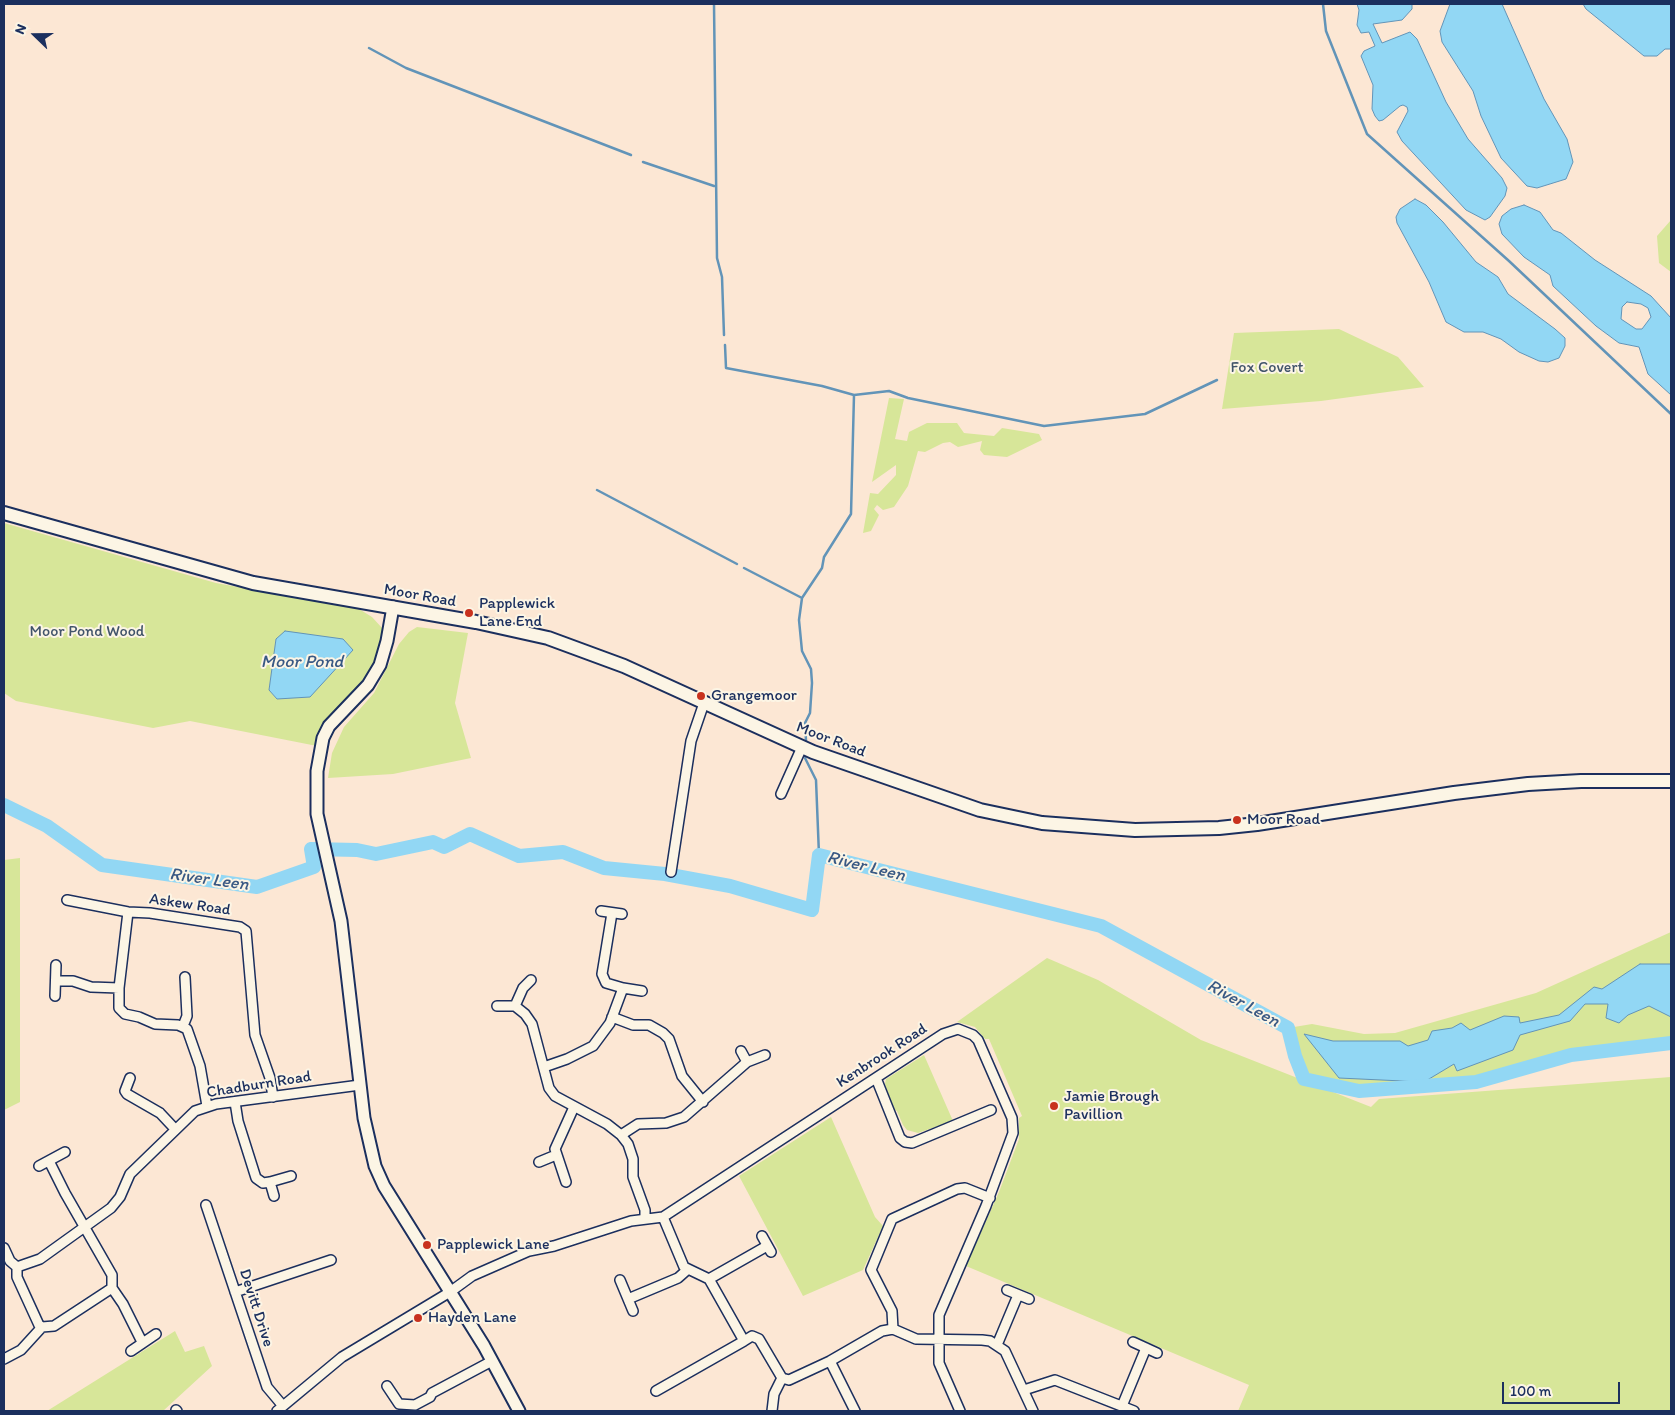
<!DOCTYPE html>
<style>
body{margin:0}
#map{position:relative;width:1675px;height:1415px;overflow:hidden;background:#fce7d4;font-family:Itim,sans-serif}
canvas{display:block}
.frame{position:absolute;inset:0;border:5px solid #1b2f5e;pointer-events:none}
.north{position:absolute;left:10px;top:10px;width:50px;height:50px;-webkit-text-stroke:4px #fcf5e5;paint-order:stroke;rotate:292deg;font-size:14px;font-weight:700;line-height:20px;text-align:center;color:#1b2f5e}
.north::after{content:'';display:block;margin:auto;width:18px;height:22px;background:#1b2f5e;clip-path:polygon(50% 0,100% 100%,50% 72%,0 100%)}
.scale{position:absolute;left:1502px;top:1382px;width:118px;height:22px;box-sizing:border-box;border:2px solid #1b2f5e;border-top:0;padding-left:6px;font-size:15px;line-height:18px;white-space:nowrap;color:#1b2f5e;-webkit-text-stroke:4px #fcf5e5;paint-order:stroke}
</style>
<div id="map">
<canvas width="1675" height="1415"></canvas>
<div class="frame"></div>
<div class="north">N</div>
<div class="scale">100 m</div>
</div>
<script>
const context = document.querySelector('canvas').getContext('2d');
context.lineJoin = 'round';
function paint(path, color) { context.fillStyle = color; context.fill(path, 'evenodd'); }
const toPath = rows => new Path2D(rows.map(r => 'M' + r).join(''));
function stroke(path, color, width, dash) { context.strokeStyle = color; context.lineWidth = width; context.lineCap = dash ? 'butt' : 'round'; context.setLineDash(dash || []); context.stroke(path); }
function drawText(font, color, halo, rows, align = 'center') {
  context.font = font + ' Itim,sans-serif'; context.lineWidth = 4; context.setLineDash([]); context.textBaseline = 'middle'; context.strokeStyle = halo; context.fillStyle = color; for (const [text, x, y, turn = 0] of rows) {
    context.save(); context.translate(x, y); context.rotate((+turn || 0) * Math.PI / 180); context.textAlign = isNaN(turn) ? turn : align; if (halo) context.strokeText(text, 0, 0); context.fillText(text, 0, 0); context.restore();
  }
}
const green = toPath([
 [1671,220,1671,272,1659,263,1657,236],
 [1339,329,1398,357,1424,387,1321,401,1222,409,1234,333],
 [889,398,904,399,895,439,907,441,909,432,927,423,957,423,964,433,994,436,1002,428,1039,434,1042,440,1007,457,984,455,980,450,982,441,958,447,950,442,943,443,925,452,918,451,908,486,894,507,883,510,877,505,874,509,879,515,871,531,863,533,870,493,878,494,896,475,896,465,872,482],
 [4,523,216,583,359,609,372,617,383,629,383,643,370,671,360,686,332,713,325,724,317,746,190,721,153,728,16,701,4,693],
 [276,639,352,650,333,670,277,699,269,690],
 [417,627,468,633,455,703,471,758,393,774,328,778,332,753,344,727,374,693,399,644,409,632],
 [20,858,20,1102,4,1110,4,860],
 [1671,932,1671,1043,1571,1056,1476,1082,1359,1091,1304,1079,1295,1056,1288,1028,1312,1024,1364,1034,1395,1033,1536,993],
 [1047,958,1098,980,1201,1040,1371,1107,1379,1099,1671,1077,1671,1411,1238,1411,1249,1385,966,1266,999,1192,1019,1139,1019,1118,1022,1116,989,1039,985,1039,975,1027,957,1022],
 [924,1055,953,1121,918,1133,907,1130,903,1125,897,1111,893,1109,885,1084,886,1079],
 [831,1117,875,1217,883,1226,863,1270,803,1296,739,1176],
 [175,1331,185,1352,204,1346,212,1366,163,1411,47,1411]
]);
const water = toPath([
 [1357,4,1412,4,1412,9,1402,20,1373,24,1382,43,1410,32,1417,39,1446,102,1468,139,1502,178,1507,188,1505,196,1490,217,1485,220,1466,210,1402,141,1397,132,1408,111,1407,107,1403,105,1400,106,1383,120,1379,121,1375,116,1372,109,1373,85,1361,56,1364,51,1375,46,1369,32,1361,33,1357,25,1359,10,1357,4],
 [1450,4,1502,4,1544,99,1567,139,1573,162,1566,179,1537,188,1527,186,1501,158,1481,116,1473,91,1442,42,1440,31,1450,4],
 [1583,4,1671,4,1671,49,1665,49,1657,56,1644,56,1586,9,1583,4],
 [1415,199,1426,205,1443,222,1476,262,1498,277,1508,294,1555,329,1565,338,1565,346,1559,358,1548,362,1539,361,1519,352,1501,339,1483,332,1464,332,1446,322,1429,282,1397,223,1396,217,1400,209,1415,199],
 [1524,205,1540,212,1553,230,1561,233,1595,260,1651,296,1671,318,1671,395,1648,374,1639,347,1619,343,1596,326,1553,286,1550,275,1524,257,1502,234,1499,224,1502,216,1511,209,1524,205],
 [1627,302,1641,304,1648,308,1651,317,1642,329,1636,329,1621,319,1622,307,1627,302],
 [285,631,343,639,353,650,310,697,277,699,269,690,276,639,285,631],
 [1640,964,1671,964,1671,1017,1649,1006,1628,1015,1619,1023,1606,1018,1608,1004,1585,1004,1570,1021,1520,1035,1513,1050,1457,1071,1454,1064,1424,1082,1339,1078,1304,1034,1333,1041,1400,1041,1408,1046,1428,1040,1432,1031,1452,1028,1461,1023,1470,1030,1504,1016,1519,1017,1520,1023,1559,1015,1594,987,1602,989,1640,964]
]);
const stream = toPath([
 [714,4,717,258,722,277,724,335],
 [1323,4,1326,31,1367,134,1509,261,1671,414],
 [369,48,406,68,631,155],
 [643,162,714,186],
 [725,345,726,368,822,386,854,395,889,391,908,398,1044,426,1145,414,1217,380],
 [597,490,737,564],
 [744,568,802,598],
 [806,741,805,723,810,713,812,683,811,669,802,651,799,620,802,598,822,568,824,557,851,514,854,395],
 [805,758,816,780,819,855]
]);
const river = toPath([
 [4,805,47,826,102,865,257,887,314,867,311,849,357,850,376,854,433,842,444,847,470,834,519,856,563,852,604,868,665,874,730,886,812,910,819,855,1101,926,1288,1028,1295,1056,1304,1079,1359,1091,1476,1082,1571,1055,1671,1043]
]);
const minor = toPath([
 [781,794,802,747],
 [671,872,691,741,704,703],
 [67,900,128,912,150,913,240,927,246,931,255,1035,270,1078,273,1097],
 [601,911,622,914],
 [128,912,119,988,119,1008,125,1014,139,1017,155,1024,178,1025,187,1029,200,1066,207,1106],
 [56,981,73,981,91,987,119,988],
 [623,988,642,991],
 [55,996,56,965],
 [497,1006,515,1006,525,1014,532,1024,549,1088,555,1096,607,1124,621,1135,628,1144,633,1159,633,1177,645,1210,645,1218],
 [515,1006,523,988,531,980],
 [612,1017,633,1025,649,1025,663,1033,669,1039,682,1076,703,1102],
 [183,1026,187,1016,185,977],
 [741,1051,747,1062],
 [544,1067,567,1059,593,1046,610,1023,623,988,606,983,602,974,612,913],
 [130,1078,125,1091,127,1094,160,1113,175,1129],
 [876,1078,900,1138,905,1142,912,1143,991,1110],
 [235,1102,238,1121,256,1178,263,1183,270,1182,291,1176],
 [621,1135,638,1124,666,1123,684,1117,747,1062,765,1055],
 [539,1162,556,1155],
 [39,1166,65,1152],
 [270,1182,274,1196],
 [566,1182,555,1149,574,1107],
 [206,1205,267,1387,283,1406],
 [663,1217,684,1267,709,1279,744,1341,752,1336,759,1339,782,1378,789,1380,830,1361,882,1331,893,1329,916,1339,982,1340,990,1341,1005,1351,1033,1411],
 [762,1236,771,1252],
 [4,1248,10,1261,17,1267,17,1277,39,1325,42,1327,54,1326,112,1288,112,1275,65,1193,49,1161],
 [17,1267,40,1259,111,1208,120,1197,130,1174,195,1111,216,1104,360,1085],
 [709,1279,767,1246],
 [620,1280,633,1311],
 [112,1288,123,1304,142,1342],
 [1007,1290,1029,1299],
 [235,1292,331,1260],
 [628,1299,678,1278,687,1270],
 [893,1329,892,1311,871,1270,892,1219,957,1189,965,1188,990,1198],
 [1133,1342,1157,1353],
 [997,1345,1018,1295],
 [131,1351,156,1334],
 [4,1359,21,1350,42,1327],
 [830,1361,855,1411],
 [387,1386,399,1404,415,1405,430,1397,432,1393,492,1361],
 [1024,1390,1055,1380,1134,1411],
 [656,1391,744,1341],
 [1122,1406,1146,1348],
 [176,1410,177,1411],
 [277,1411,342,1357,450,1292,472,1276,529,1251,554,1246,631,1221,663,1217,943,1034,958,1029,973,1035,978,1040,1012,1118,1013,1133,986,1206,939,1315,939,1363,960,1411],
 [772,1411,774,1394,782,1378]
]);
const tertiary = toPath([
 [393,607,387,641,380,665,368,685,329,726,323,738,317,771,317,814,341,921,364,1118,375,1166,384,1186,484,1346,519,1411]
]);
const secondary = toPath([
 [4,513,253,583,476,622,548,638,624,666,813,752,980,810,1042,823,1135,830,1219,828,1257,824,1454,793,1528,784,1581,781,1671,781]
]);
const markers = [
 [469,613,5,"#c8321e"],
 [701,696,5,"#c8321e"],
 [1237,820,5,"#c8321e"],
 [1054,1106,5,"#c8321e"],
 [427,1245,5,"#c8321e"],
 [418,1318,5,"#c8321e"]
];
const parkNames = [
 ["Fox Covert",1267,368],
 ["Moor Pond Wood",87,632]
];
const streetNames = [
 ["Moor Road",420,596,10],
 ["Moor Road",831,740,21],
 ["Askew Road",190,905,8],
 ["Kenbrook Road",882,1056,-33],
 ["Chadburn Road",259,1085,-9],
 ["Devitt Drive",256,1308,72]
];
const poiNames = [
 ["Papplewick",479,604],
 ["Lane End",479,622],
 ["Grangemoor",711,696],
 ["Moor Road",1247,820],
 ["Jamie Brough",1064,1097],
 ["Pavillion",1064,1115],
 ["Papplewick Lane",437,1245],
 ["Hayden Lane",428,1318]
];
const waterNames = [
 ["Moor Pond",302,662],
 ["River Leen",866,867,14],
 ["River Leen",209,880,8],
 ["River Leen",1243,1004,29]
];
paint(green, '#d7e699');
paint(water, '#92d7f4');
stroke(water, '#6294b8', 1);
stroke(stream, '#6294b8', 2.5);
stroke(river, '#92d7f4', 14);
stroke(minor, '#1b2f5e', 12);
stroke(tertiary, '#1b2f5e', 15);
stroke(secondary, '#1b2f5e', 16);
stroke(minor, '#fcf5e5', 9);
stroke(tertiary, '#fcf5e5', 11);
stroke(secondary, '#fcf5e5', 12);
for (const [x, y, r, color] of markers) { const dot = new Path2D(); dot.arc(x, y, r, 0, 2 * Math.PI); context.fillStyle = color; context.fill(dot); stroke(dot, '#fcf5e5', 2); }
drawText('16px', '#41546a', '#fcf5e5', parkNames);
drawText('16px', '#1b2f5e', '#fcf5e5', streetNames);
drawText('16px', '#1b2f5e', '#fcf5e5', poiNames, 'left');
drawText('italic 18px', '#395984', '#fcf5e5', waterNames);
</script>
